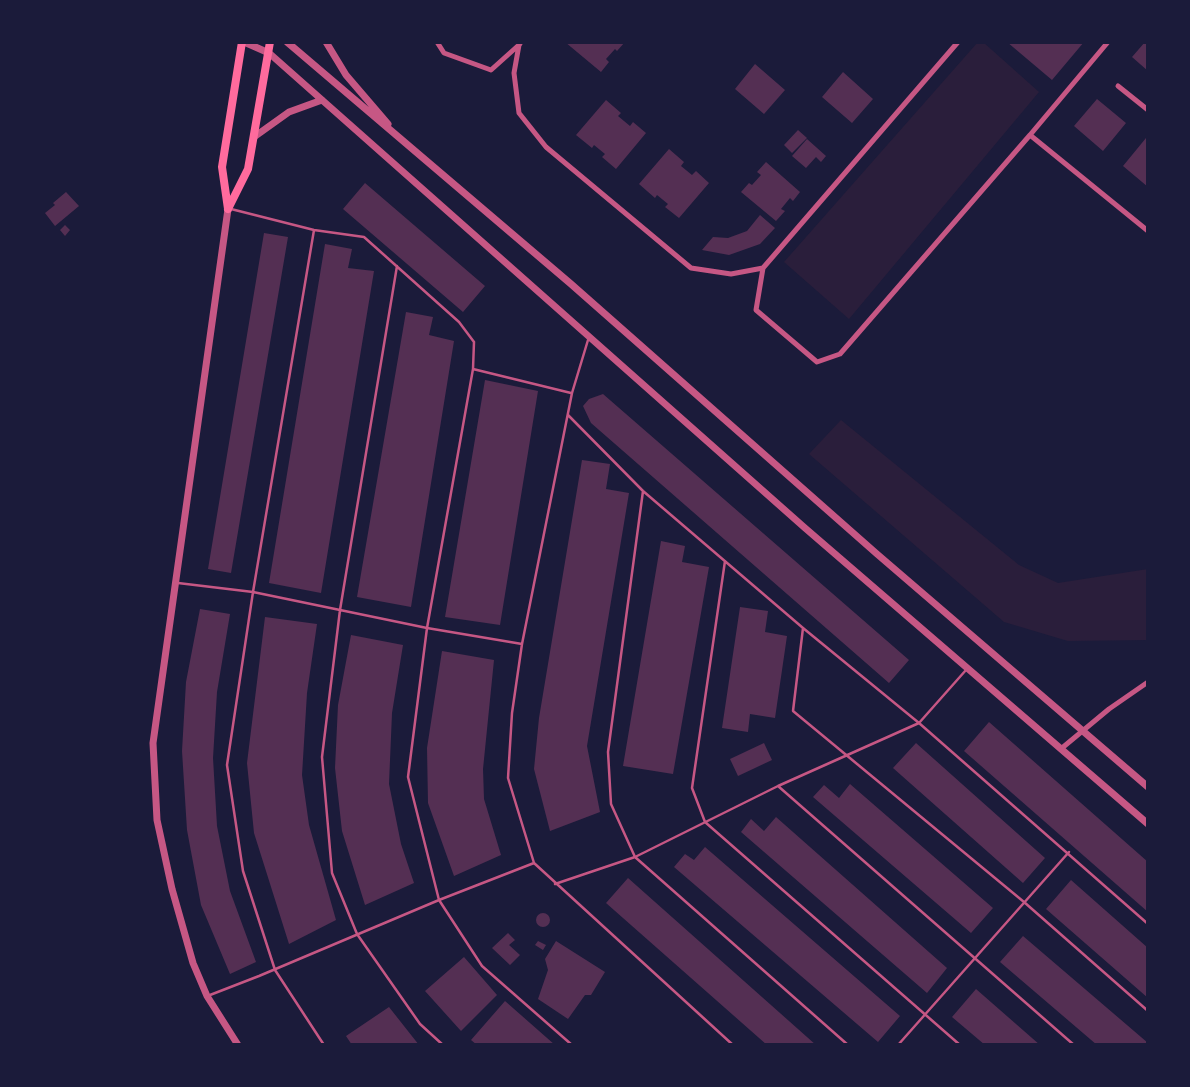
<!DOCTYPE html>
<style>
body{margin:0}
#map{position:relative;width:1190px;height:1087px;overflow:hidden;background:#1b1b3a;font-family:Lora,serif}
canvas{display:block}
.frame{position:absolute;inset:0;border:44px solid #1b1b3a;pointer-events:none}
</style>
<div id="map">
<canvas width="1190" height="1087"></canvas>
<div class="frame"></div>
</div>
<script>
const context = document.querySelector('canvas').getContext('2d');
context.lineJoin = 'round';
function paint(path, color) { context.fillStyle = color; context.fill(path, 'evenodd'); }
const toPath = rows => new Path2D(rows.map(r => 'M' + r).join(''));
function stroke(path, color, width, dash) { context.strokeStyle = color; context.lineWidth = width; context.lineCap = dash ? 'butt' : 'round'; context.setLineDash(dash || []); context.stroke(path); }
const green = toPath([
 [978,42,983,42,1039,92,849,319,784,262],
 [841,420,1019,565,1058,583,1148,569,1148,640,1068,641,1004,622,809,454]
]);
const building = toPath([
 [565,42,625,42,617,51,615,49,606,59,609,62,601,72],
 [1007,42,1084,42,1052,80],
 [1145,42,1148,42,1148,71,1132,57],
 [755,64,785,90,764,114,735,89],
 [843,72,873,99,852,123,822,97],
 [1097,99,1126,123,1103,151,1074,126],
 [606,100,621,113,618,116,630,126,633,122,646,133,616,169,602,157,605,154,594,145,592,148,576,135],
 [798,130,807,138,792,153,784,145],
 [1146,138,1148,140,1148,187,1123,166],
 [807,139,826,156,821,162,816,157,806,168,792,156],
 [669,149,684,162,681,166,692,175,696,171,709,183,679,218,665,207,668,204,657,195,655,198,639,184],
 [766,162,800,192,793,201,790,198,781,209,785,211,776,221,741,192,749,183,752,185,761,175,757,172],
 [365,183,485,286,463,312,343,209],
 [66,192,79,206,55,226,45,213,55,205,53,203],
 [760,215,775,228,760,244,729,255,702,250,713,237,728,238,747,231],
 [65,225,70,230,65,236,60,230],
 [264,233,288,237,231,573,208,569],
 [325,244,352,249,348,268,374,271,321,593,269,583],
 [406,312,433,317,429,335,454,341,411,607,357,597],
 [485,380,538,391,500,625,445,617],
 [603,394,909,660,889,683,591,423,583,406,589,399],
 [582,460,610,464,606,489,629,493,587,746,600,812,550,831,534,769,539,718],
 [661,541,685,546,682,562,709,567,673,774,623,766],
 [740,607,768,611,765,632,787,636,775,718,750,714,748,732,722,728],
 [200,609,230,614,217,692,213,758,217,826,230,891,256,962,230,974,201,905,187,830,182,751,186,682],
 [265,617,317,624,307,693,302,775,309,825,336,920,289,944,254,833,247,763],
 [351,635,403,645,392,713,389,784,401,844,414,883,365,905,342,831,335,768,338,705],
 [442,651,494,660,483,769,484,799,501,855,454,876,428,803,427,748],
 [989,722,1148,862,1148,912,964,751],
 [764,743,772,760,738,776,730,759],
 [916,743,1045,858,1023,883,893,768],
 [850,784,993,908,971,933,813,797,824,785,839,798],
 [776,817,947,968,927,993,741,832,751,819,764,831],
 [705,847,900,1016,878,1042,674,867,685,854,694,860],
 [628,878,816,1045,767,1045,606,903],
 [1071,880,1148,948,1148,998,1046,909],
 '536 920a7 7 0 1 1 14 0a7 7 0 1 1-14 0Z',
 [508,933,515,940,509,945,520,955,510,965,492,948],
 [1023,936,1148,1043,1148,1045,1097,1045,1000,962],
 [538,941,546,945,543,950,535,945],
 [556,941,605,972,591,995,585,995,568,1019,538,999,548,970,545,959],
 [464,957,497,995,461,1031,425,991],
 [976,989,1040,1045,985,1045,952,1017],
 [505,1001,555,1045,477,1045,471,1040],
 [389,1007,419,1045,352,1045,346,1036]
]);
const service = toPath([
 [231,209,314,230,364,237,459,322,474,342,473,369,571,393],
 [314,230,253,592,227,765,243,871,275,970,324,1045],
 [397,266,340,610,322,757,332,873,357,934,420,1024,443,1045],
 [588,340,572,393,522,644,512,713,508,778,534,863,733,1045],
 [473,369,427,628,408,777,439,900,482,966,572,1045],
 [568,415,643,491,803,628,919,723,1148,924],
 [643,491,608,752,611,804,635,857,848,1045],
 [725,561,692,788,705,822,960,1045],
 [178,583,253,592,427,628,522,644],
 [803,628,793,711,1024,902,1148,1011],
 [778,786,1074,1045],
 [555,884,635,857,778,786,919,723,966,670],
 [210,995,259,976,439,900,534,863],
 [898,1045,1069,852]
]);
const minor = toPath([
 [437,42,444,53,491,70,520,44],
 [958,42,763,268,756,310,817,362,840,354,1030,135],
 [1108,42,1030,135,1148,231],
 [519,45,514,73,519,113,546,147,691,268,731,274,763,268],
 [1118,86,1148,110],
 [1062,748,1109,709,1148,682]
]);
const tertiary = toPath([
 [244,42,269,53,805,528,1148,824],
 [287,42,571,284,877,554,1148,787],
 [326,42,346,75,388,124],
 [254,137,289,112,322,100],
 [228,209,153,743,157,820,172,889,193,963,207,996,238,1045]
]);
const secondary = toPath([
 [228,209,248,169,270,42],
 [228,209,222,167,242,42]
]);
paint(green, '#2a1e3b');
paint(building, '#542f53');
stroke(service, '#c65784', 2.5);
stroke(minor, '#c65784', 5);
stroke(tertiary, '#c65784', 7);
stroke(secondary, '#ff6b9d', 8);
</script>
